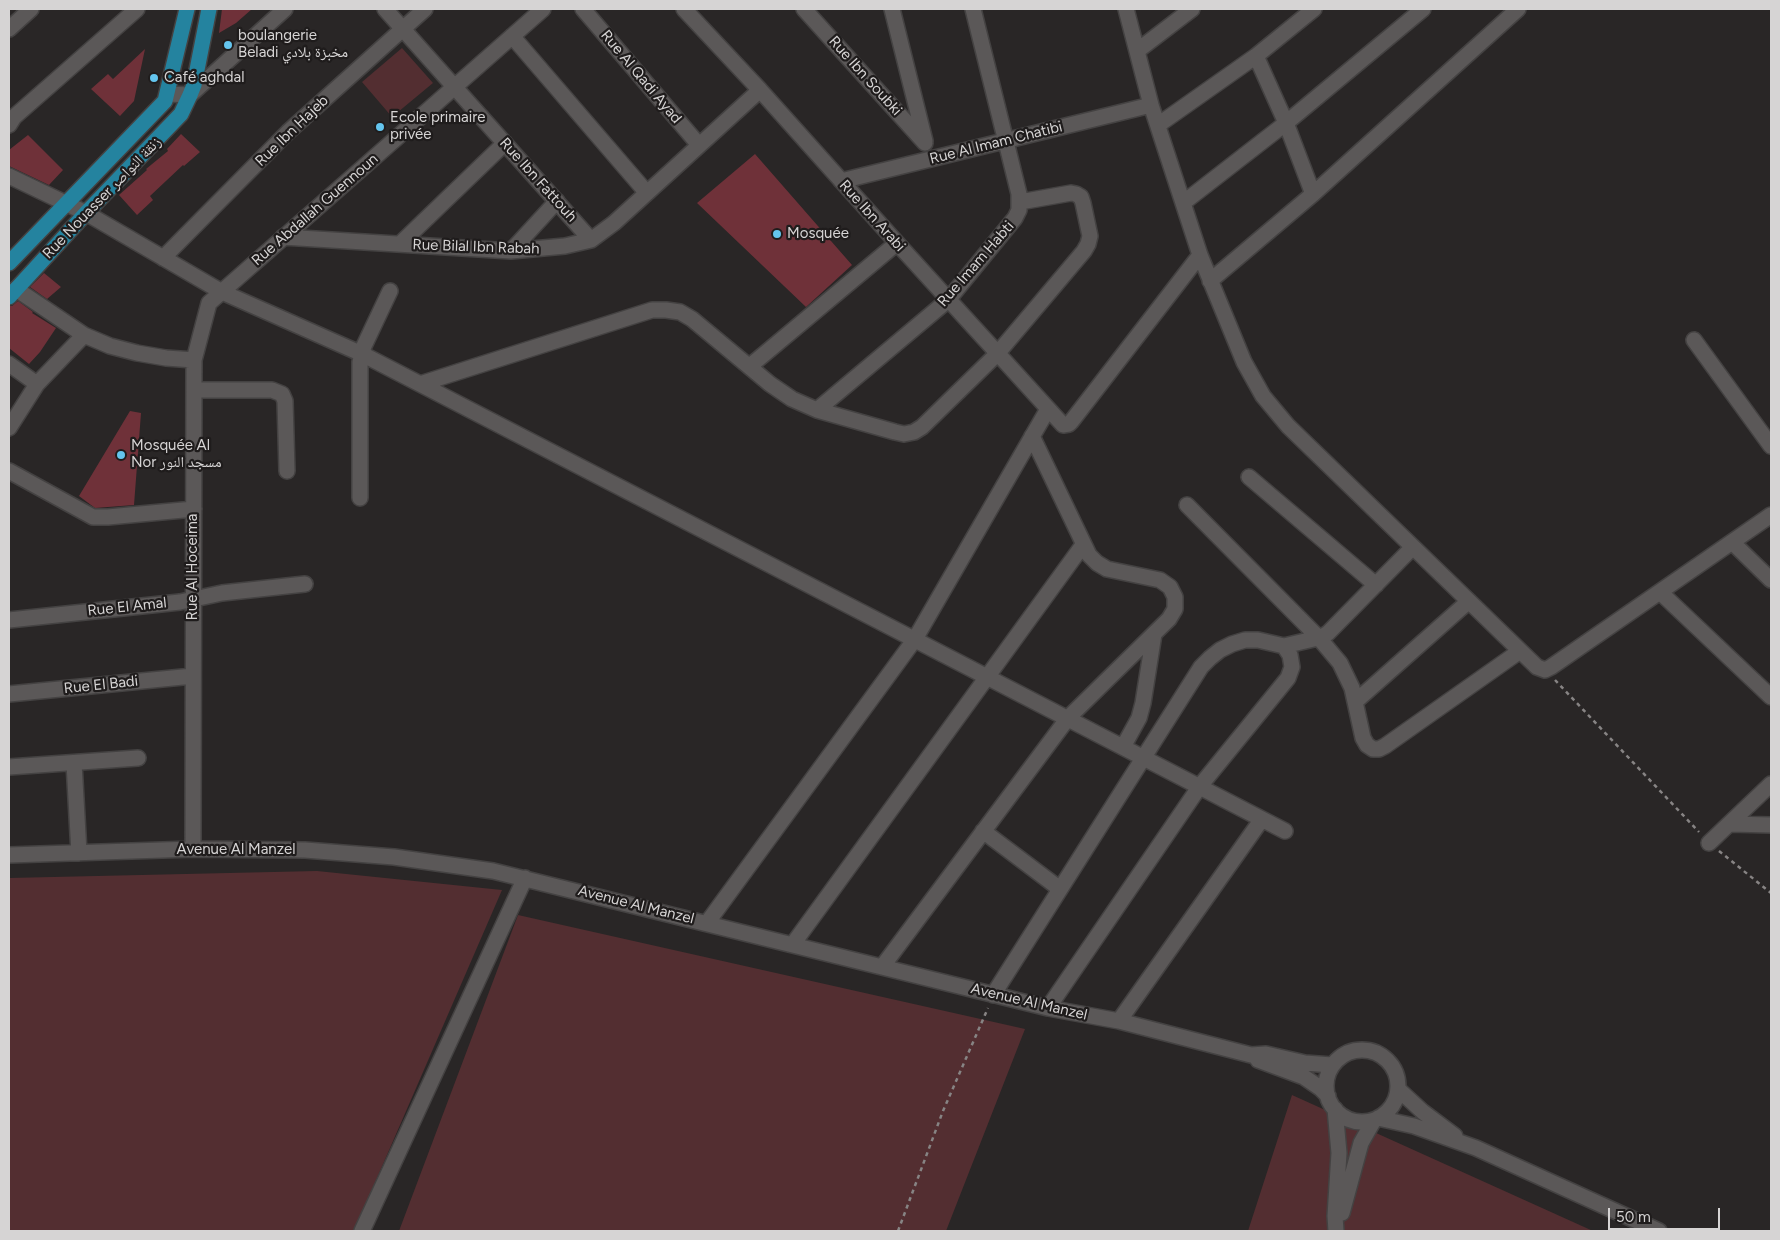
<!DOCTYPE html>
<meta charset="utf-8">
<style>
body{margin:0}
#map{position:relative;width:1780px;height:1240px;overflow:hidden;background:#292626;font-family:Figtree,sans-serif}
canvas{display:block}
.frame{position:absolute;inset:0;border:10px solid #d6d4d4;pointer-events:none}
.scale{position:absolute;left:1608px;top:1208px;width:112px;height:22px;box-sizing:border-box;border:2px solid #d6d4d4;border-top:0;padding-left:6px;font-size:15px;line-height:18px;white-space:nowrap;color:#d6d4d4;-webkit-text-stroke:4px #1f1c1c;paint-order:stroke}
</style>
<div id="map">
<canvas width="1780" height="1240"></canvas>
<div class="frame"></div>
<div class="scale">50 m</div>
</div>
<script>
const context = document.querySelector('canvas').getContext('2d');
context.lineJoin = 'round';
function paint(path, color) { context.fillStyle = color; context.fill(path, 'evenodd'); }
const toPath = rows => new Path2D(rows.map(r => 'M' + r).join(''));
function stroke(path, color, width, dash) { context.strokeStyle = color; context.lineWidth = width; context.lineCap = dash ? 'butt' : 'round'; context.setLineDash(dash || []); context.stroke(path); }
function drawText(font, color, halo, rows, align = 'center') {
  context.font = font + ' Figtree,"Noto Naskh Arabic",sans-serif'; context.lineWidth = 4.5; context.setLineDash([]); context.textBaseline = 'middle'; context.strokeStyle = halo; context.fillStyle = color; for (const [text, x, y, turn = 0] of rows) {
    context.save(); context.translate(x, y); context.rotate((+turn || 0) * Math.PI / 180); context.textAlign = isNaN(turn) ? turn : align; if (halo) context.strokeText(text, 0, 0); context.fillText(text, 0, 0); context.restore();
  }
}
const green = toPath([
 [402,48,433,83,392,117,362,82],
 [317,871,502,890,354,1231,9,1231,9,878],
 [518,915,1025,1029,946,1231,399,1231],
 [1292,1095,1593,1231,1248,1231]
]);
const building = toPath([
 [222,9,252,9,236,23,219,33],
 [145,49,134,101,120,116,91,89,108,74,113,79],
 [181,134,200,152,184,166,183,165,150,196,153,200,137,215,119,195,147,170,146,169,168,151,167,149],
 [28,135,63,170,49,185,9,166,9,150],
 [755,154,852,265,806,307,697,203],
 [44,273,61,287,47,299,30,287],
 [18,301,33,312,32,313,56,328,40,352,29,364,9,348,9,306,12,306],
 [130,411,141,413,134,505,95,508,79,496]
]);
const path = toPath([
 [1555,680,1699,832],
 [1719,851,1771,893],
 [898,1231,943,1111,988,1008]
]);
const minor = toPath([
 [385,9,591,240],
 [583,9,699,145],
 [684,9,760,90,897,243,1063,425,1069,424,1071,422,1200,255],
 [804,9,925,143],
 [892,9,925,141],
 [1126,9,1151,105,1200,255,1244,362,1263,396,1288,426,1537,667,1545,670,1551,667,1771,515],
 [9,29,31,9],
 [512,36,647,193],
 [1137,51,1192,9],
 [1256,56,1286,123,1313,194],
 [168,94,190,95,285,9],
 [9,125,14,117,137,9],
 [1158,125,1256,56,1314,9],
 [9,176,86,213,222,292,362,354,1285,831],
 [841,181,1151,105],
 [1183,203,1286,123,1423,9],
 [283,237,511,251,565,246,591,240,614,223,760,90],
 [400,244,505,143],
 [511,251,557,201],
 [163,258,288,132,425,9],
 [1210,281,1313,194,1518,9],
 [16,289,84,335,110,346,137,353,166,358,194,360],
 [1694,340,1771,446],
 [9,364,37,384],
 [750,366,897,243],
 [420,384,652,310,666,310,680,312,692,319,770,384,792,399,817,410,895,432,904,434,914,432,922,427,997,354,1084,251,1088,244,1090,236,1083,203,1081,197,1076,194,1071,193,1020,202],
 [194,390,272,390,282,394,285,401,287,471],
 [817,410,948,300,1015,218,1019,210,1019,194,973,9],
 [9,428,37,384,84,335],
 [9,471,93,517,108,517,194,509],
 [1249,477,1376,585],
 [360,498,360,362,364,346,390,291],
 [1187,505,1319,638,1340,663,1352,688,1363,738,1367,745,1373,749,1379,749,1385,746,1520,651],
 [1732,542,1771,580],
 [1660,592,1771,697],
 [9,620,180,602,222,593,305,584],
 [9,694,193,676],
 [1355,702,1469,601],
 [1123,747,1139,718,1143,703,1154,634],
 [74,763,79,853],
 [9,767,138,758],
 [1730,824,1771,825],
 [983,831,1060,889],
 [1709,843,1771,784],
 [193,849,194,360,209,303,543,9],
 [9,855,193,849,305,850,394,857,493,871,1048,1008,1119,1021,1251,1055,1266,1054,1305,1063,1332,1065],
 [707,923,915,639,1048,409],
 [793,944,1083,545],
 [882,967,1068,718,1169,619,1175,609,1175,597,1170,587,1160,580,1107,569,1097,563,1089,555,1032,436],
 [993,995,1201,667,1210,658,1220,650,1232,644,1245,640,1258,640,1284,646,1322,637,1328,633,1413,547],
 [1048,1008,1200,786,1288,678,1292,667,1290,655,1284,646],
 [1119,1021,1262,819],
 '1326 1086a36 36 0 1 1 72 0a36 36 0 1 1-72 0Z',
 [1258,1060,1304,1077,1320,1088,1328,1096],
 [1398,1089,1423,1112,1455,1136],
 [1335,1109,1339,1153,1335,1216,1336,1231],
 [1378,1118,1414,1126,1476,1148,1659,1231],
 [1342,1213,1361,1143,1374,1120],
 [362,1231,525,878]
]);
const major = toPath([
 [9,263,165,101,187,9],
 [9,297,86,213,181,114,190,95,194,85,209,9]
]);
const markers = [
 [228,45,5,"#64c5ee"],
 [154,78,5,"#64c5ee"],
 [380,127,5,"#64c5ee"],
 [777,234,5,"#64c5ee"],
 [121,455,5,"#64c5ee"]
];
const poiNames = [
 ["boulangerie",238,36],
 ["Beladi مخبزة بلادي",238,53],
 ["Café aghdal",164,78],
 ["Ecole primaire",390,118],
 ["privée",390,135],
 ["Mosquée",787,234],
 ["Mosquée Al",131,446],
 ["Nor مسجد النور",131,463]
];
const streetNames = [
 ["Rue Ibn Soubki",865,76,48],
 ["Rue Al Qadi Ayad",641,77,50],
 ["Rue Ibn Hajeb",292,131,-44],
 ["Rue Al Imam Chatibi",996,143,-14],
 ["Rue Ibn Fattouh",538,180,48],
 ["Rue Nouasser زنقة النواصر",102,198,-46],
 ["Rue Abdallah Guennoun",315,210,-41],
 ["Rue Ibn Arabi",872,216,48],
 ["Rue Bilal Ibn Rabah",476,247,2],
 ["Rue Imam Habti",976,264,-49],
 ["Rue Al Hoceima",193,567,-90],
 ["Rue El Amal",127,607,-6],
 ["Rue El Badi",101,685,-6],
 ["Avenue Al Manzel",236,850],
 ["Avenue Al Manzel",636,905,14],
 ["Avenue Al Manzel",1029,1002,13]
];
paint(green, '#532e31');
paint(building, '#6f3139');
stroke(minor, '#444242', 18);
stroke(major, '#444242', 18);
stroke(path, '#878484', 2.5, [4, 4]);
stroke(minor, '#5b5858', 15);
stroke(major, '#24839f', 15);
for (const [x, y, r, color] of markers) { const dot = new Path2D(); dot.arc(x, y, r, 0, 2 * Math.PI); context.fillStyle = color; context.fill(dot); stroke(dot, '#1f1c1c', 2); }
drawText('15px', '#d6d4d4', '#1f1c1c', poiNames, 'left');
drawText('15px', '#d6d4d4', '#1f1c1c', streetNames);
</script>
